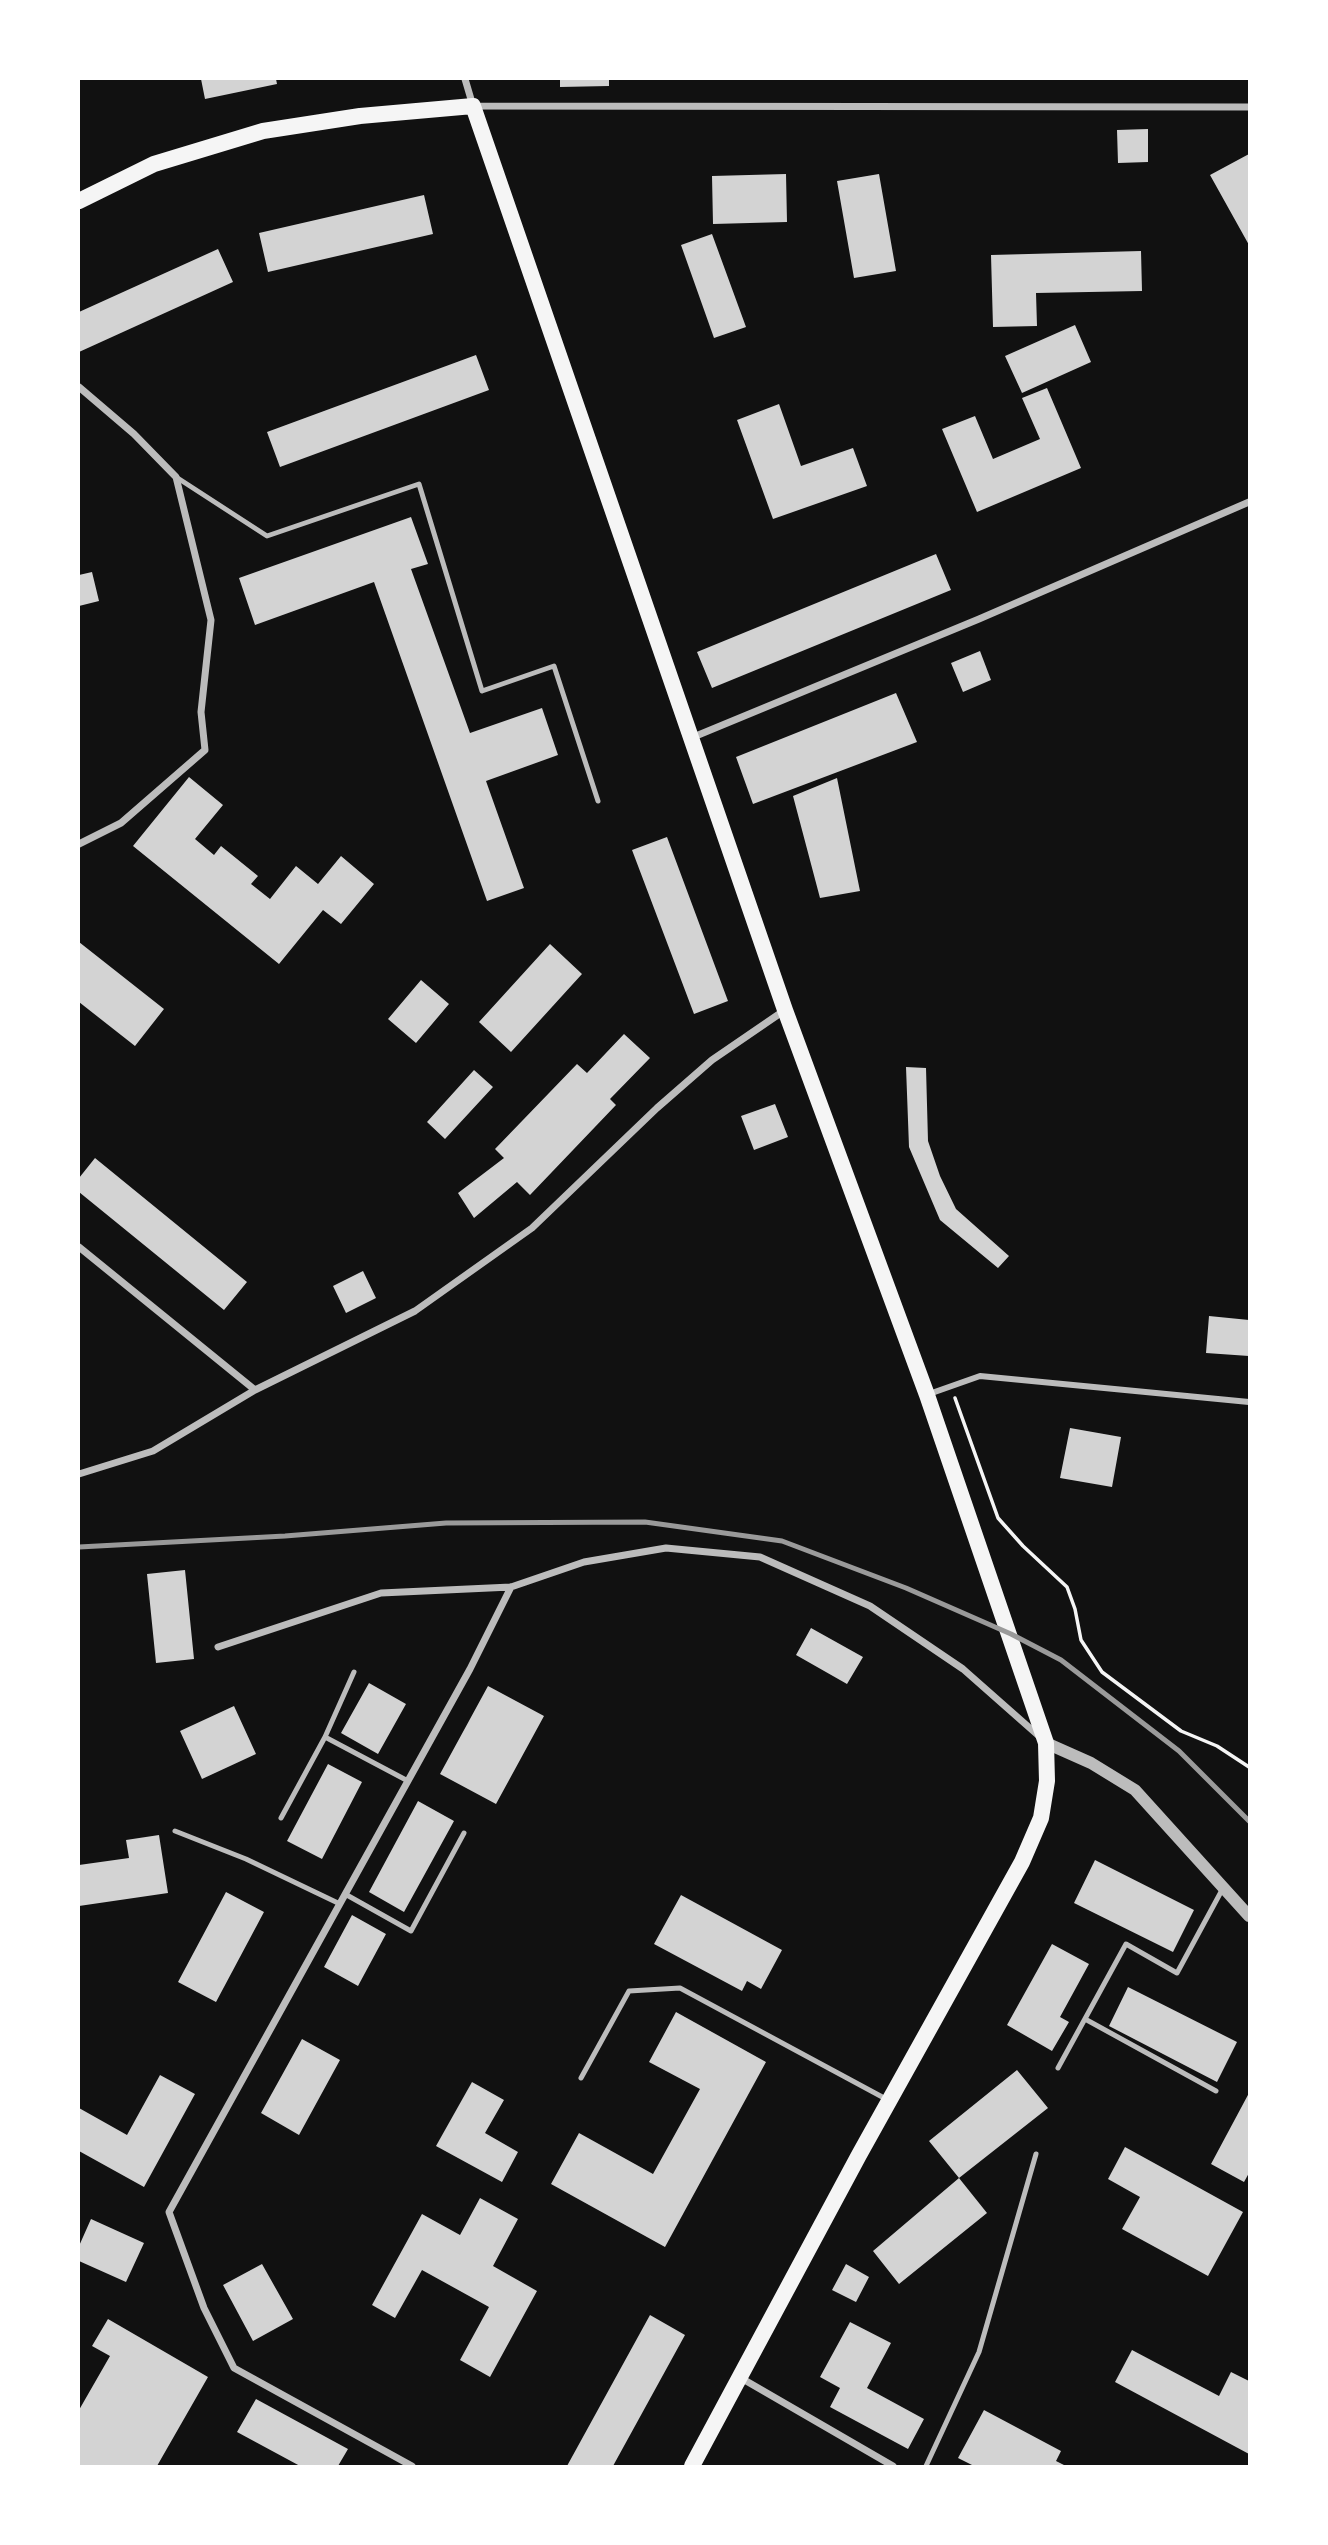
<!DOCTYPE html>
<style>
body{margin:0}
#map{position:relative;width:1328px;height:2545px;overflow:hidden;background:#111;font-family:Mulish,sans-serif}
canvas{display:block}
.frame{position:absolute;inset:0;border:80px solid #fff;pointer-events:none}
</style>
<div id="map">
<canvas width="1328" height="2545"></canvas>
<div class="frame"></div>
</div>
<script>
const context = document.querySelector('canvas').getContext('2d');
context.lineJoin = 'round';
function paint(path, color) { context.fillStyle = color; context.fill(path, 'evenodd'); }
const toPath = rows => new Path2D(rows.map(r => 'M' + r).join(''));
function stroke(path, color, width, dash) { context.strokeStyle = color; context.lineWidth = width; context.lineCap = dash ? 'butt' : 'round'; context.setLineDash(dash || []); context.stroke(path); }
const building = toPath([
 [201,79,276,79,277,84,205,99],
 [560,79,609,79,609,86,560,87],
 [1148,129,1148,162,1118,163,1117,130],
 [1249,154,1249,245,1210,175],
 [786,174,787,222,713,224,712,176],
 [879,174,896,271,854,278,837,181],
 [424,195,433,234,268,272,259,233],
 [712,234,746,327,714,338,681,245],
 [218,249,233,282,79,352,79,312],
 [1141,251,1142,291,1036,293,1037,326,993,327,991,255],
 [1075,325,1091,362,1022,393,1005,356],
 [476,355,489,390,280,467,267,432],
 [1047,388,1081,468,977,512,942,429,975,416,993,459,1040,439,1022,398],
 [779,404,801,466,853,448,867,486,773,519,737,420],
 [411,517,428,564,411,569,470,733,542,708,558,755,486,781,524,888,487,901,374,582,255,625,239,578],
 [936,554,951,590,712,688,697,652],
 [92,572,99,601,79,606,79,575],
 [980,651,991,680,963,692,951,663],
 [896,693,917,742,753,804,736,757],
 [189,777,223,805,195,839,214,855,221,846,258,876,251,884,270,899,296,866,318,884,341,856,374,884,341,924,323,910,279,964,133,846],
 [837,778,860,891,820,898,793,796],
 [667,837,728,1001,694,1014,632,850],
 [79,942,164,1009,135,1046,79,1002],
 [550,944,582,974,511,1052,479,1022],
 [421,980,449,1004,416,1043,388,1019],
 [624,1034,650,1058,610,1099,616,1105,530,1195,517,1182,474,1218,458,1193,504,1158,495,1149,577,1064,587,1073],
 [906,1067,926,1068,928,1141,940,1176,956,1209,1009,1256,998,1268,940,1220,909,1147],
 [474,1070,493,1087,445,1139,427,1122],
 [775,1104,788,1137,754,1150,741,1116],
 [95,1158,247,1282,224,1310,79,1192,79,1178],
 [363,1271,376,1298,346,1313,333,1286],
 [1209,1316,1249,1320,1249,1356,1206,1353],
 [1070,1428,1121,1437,1112,1487,1060,1478],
 [185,1570,194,1659,156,1663,147,1574],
 [811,1628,863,1657,847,1684,796,1655],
 [369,1683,406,1704,378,1754,341,1733],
 [488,1686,544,1716,496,1804,440,1774],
 [234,1706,256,1754,202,1779,180,1731],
 [328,1764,362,1782,322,1859,287,1841],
 [418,1801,454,1821,404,1912,369,1892],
 [159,1835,168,1893,79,1906,79,1865,129,1858,126,1840],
 [1095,1860,1194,1910,1173,1952,1074,1903],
 [226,1892,264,1912,216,2002,178,1982],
 [681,1895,782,1950,761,1989,747,1981,742,1991,654,1944],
 [352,1915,386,1934,358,1986,324,1967],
 [1052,1944,1089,1964,1060,2017,1069,2022,1052,2051,1007,2025],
 [1128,1987,1237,2042,1217,2082,1109,2026],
 [676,2012,766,2062,665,2247,551,2184,579,2133,653,2174,700,2089,649,2062],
 [302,2039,340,2060,299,2135,261,2113],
 [1017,2070,1048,2108,959,2178,929,2141],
 [160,2075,195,2094,144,2187,79,2151,79,2108,127,2135],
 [472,2082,504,2100,485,2133,518,2152,502,2182,436,2146],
 [1249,2093,1249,2173,1244,2182,1211,2164],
 [1125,2147,1243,2212,1208,2276,1122,2229,1140,2197,1108,2179],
 [959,2178,987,2213,899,2284,873,2251],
 [480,2198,518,2219,493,2266,537,2291,490,2377,460,2360,489,2307,422,2270,395,2318,372,2305,422,2214,460,2235],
 [91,2219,144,2243,126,2282,79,2261,79,2246],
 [262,2264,293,2319,253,2341,223,2285],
 [846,2264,869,2277,856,2302,832,2290],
 [650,2315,685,2335,613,2466,567,2466],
 [108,2319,208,2377,157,2466,79,2466,79,2410,110,2356,92,2346],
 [850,2322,891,2343,867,2388,924,2419,908,2449,830,2407,840,2388,820,2377],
 [1132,2350,1219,2396,1231,2372,1249,2381,1249,2454,1115,2382],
 [256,2399,348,2449,338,2466,300,2466,237,2432],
 [984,2410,1061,2451,1056,2461,1066,2466,974,2466,958,2458]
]);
const path = toPath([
 [955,1398,998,1518,1023,1546,1067,1587,1075,1609,1081,1640,1102,1672,1181,1731,1217,1746,1249,1767]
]);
const service = toPath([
 [176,477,267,536,419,484,482,691,554,666,598,801],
 [325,1737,408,1781],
 [281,1818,325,1737,354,1672],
 [175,1831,246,1859,340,1904],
 [345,1894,411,1931,464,1833],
 [1085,2019,1216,2091],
 [1058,2068,1126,1944,1177,1973,1222,1890],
 [581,2078,629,1991,680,1988,886,2099],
 [926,2466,979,2352,1036,2154]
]);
const pedestrian = toPath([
 [929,1394,980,1376,1249,1402]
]);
const minor = toPath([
 [465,79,473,106,1249,107],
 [79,387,134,434,176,477,211,620,201,712,205,750,121,823,79,844],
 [691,738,979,619,1249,502],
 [79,1247,255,1390],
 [79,1474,153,1451,255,1390,415,1311,532,1228,657,1108,712,1060,785,1010],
 [218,1647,381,1593,511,1587,584,1562,666,1548,760,1557,870,1606,963,1669,1040,1737],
 [741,2378,893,2466],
 [412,2466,234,2368,204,2308,169,2212,470,1669,511,1587]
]);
const tertiary = toPath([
 [1046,1743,1091,1763,1135,1790,1249,1916]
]);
const primary = toPath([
 [79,201,154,164,263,131,360,116,473,106,785,1010,927,1395,1046,1743,1047,1781,1041,1818,1022,1862,859,2155,692,2466]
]);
const rail = toPath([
 [79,1547,285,1536,446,1523,645,1522,782,1541,906,1588,1011,1634,1061,1660,1179,1751,1249,1821]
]);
paint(building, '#d3d3d3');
stroke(path, '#f5f5f5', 3.5);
stroke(service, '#bcbcbc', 5);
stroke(pedestrian, '#bcbcbc', 6);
stroke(minor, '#bcbcbc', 7);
stroke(tertiary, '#bcbcbc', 12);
stroke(primary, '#f5f5f5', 16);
stroke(rail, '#9a9a9a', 5);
</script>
